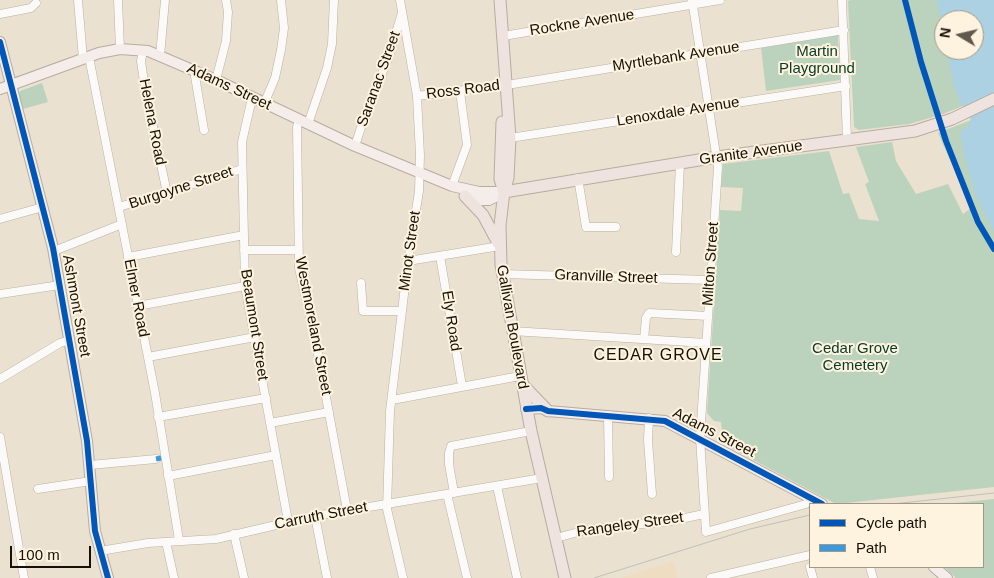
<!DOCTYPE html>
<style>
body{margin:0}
#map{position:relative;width:994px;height:578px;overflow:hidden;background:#ebe1d0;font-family:Arial,sans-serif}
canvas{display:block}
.legend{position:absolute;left:809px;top:503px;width:175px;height:65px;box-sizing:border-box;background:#fef3df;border:1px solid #a19888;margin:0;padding:6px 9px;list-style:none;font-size:15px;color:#161005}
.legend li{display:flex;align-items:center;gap:10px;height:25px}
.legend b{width:25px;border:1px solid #a19888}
.north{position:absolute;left:934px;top:10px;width:50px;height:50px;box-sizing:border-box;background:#fef3df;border:1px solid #a19888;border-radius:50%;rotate:279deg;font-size:14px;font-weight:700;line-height:20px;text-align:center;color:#161005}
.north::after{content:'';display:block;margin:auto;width:18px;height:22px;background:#61594c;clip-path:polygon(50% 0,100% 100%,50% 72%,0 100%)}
.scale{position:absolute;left:10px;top:546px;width:81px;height:22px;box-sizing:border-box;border:2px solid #161005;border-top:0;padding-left:6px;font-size:15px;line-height:18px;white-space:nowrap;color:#161005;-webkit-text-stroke:4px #fef3df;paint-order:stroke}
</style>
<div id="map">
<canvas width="994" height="578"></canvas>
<ul class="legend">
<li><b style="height:6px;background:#0057b8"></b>Cycle path</li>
<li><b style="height:6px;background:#3b9add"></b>Path</li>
</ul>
<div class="north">N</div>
<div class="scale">100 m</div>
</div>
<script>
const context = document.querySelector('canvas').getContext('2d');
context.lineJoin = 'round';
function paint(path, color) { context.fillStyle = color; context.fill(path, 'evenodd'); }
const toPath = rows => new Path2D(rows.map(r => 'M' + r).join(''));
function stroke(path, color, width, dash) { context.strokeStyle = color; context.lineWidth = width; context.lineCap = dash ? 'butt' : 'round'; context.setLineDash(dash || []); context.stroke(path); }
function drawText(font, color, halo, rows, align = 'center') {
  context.font = font + ' Arial,sans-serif'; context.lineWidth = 4; context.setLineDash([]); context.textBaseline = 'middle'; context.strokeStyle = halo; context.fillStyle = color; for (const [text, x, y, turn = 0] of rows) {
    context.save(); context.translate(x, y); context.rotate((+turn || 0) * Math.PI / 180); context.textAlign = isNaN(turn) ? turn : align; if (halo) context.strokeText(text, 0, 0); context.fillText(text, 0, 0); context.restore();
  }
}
const built = toPath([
 [673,561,678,578,622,578]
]);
const green = toPath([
 [850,0,994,0,994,487,836,504,729,447,723,438,721,422,714,421,707,413,720,210,741,211,743,188,721,187,723,164,829,151,843,194,849,193,859,219,879,221,865,184,869,182,856,147,892,142,896,161,916,194,948,184,963,214,971,208,938,133,971,120,963,106,940,115,909,124,859,130,854,127,848,1],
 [944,20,974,20,974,50,944,50],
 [838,35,840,80,766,91,761,48],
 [42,83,48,102,23,109,18,94,20,91],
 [994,499,994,578,956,578,944,567,983,567,983,504,946,504]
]);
const water = toPath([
 [937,0,994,0,994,232,975,194,964,154,960,132,968,127,971,118,960,102,953,83,947,50,974,50,974,20,944,20,944,37]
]);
const minor = toPath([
 [78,0,83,59],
 [118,0,120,49],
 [400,0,417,96,420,155,419,191,408,261,390,411,387,509,403,578],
 [692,0,718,167,700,438,706,532,806,504,811,498],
 [842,0,847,140],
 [0,14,31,8,36,3],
 [503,36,720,0],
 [143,51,141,61,145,89,167,193],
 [160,56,165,0],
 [89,57,155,393,179,540],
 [194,70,204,130],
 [216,80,226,41,228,12,226,0],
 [417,96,513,84,844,30],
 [252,98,242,142,245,286,288,521],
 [264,104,275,78,281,50,284,28,281,0],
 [299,120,297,127,299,268,315,338,347,510],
 [308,124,327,68,332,44,334,0],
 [510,138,846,86],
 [355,146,367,109,388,59,402,13],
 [578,178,586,227,616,227],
 [452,186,467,145,460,91],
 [119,207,242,169],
 [0,219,43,207],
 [244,250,298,250],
 [54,251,122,224],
 [676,252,680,163],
 [440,256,462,386],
 [128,257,244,235],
 [408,261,500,246],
 [502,274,710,280],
 [361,283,363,311,402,311],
 [0,294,60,285],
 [138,306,245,286],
 [512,331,706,343],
 [644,339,646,318,649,313,708,316],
 [148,357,255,337],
 [0,379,60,343,70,340],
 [392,400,520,376],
 [608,415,609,477],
 [158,417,266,398],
 [649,418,648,440,652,494],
 [270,423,329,412],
 [0,437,24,578],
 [90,465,156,459],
 [168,476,276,455],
 [497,486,517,578],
 [38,489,91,481],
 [454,493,449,464,449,453,451,446,531,431],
 [447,494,467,578],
 [315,516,327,578],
 [234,534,244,578],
 [556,538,586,530,671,521,704,514],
 [166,542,174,578],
 [100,551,148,543,216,539,315,516,542,478],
 [810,567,813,578],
 [870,567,873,578],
 [711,578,810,555]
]);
const major = toPath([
 [0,42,53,248,87,441,95,531,108,578],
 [0,89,99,53,120,49,148,51,216,80,355,146,452,186,479,192,504,192],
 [465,196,475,200,489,200,503,193],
 [526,409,541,408,548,411,665,421,822,504],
 [934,567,947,578]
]);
const highway = toPath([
 [500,0,510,138,508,178,504,192,500,225,501,265,531,431,565,578],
 [502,122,500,179,504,192],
 [504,192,717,157,915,131,952,119,994,99],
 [465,196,483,215,498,243],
 [523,385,548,411]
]);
const tram = toPath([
 [893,504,994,493],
 [594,578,750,529,810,515]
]);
const quiet = toPath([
 [156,459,161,458]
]);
const cycleway = toPath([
 [905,0,921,62,946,141,978,222,994,249],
 [0,42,53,248,87,441,95,531,108,578],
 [526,409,541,408,548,411,665,421,822,504]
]);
const streetNames = [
 ["Rockne Avenue",582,23,-9],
 ["Myrtlebank Avenue",676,57,-9],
 ["Saranac Street",379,79,-70],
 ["Adams Street",229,87,25],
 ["Ross Road",463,90,-7],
 ["Lenoxdale Avenue",678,112,-9],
 ["Helena Road",152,122,79],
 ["Granite Avenue",751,153,-8],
 ["Burgoyne Street",181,188,-18],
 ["Minot Street",410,251,-82],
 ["Milton Street",711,264,-86],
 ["Granville Street",606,277,2],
 ["Elmer Road",136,298,79],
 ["Ashmont Street",76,306,80],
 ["Ely Road",451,321,81],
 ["Beaumont Street",254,325,81],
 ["Westmoreland Street",313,326,79],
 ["Gallivan Boulevard",512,327,80],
 ["Adams Street",714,433,27],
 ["Carruth Street",321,516,-11],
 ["Rangeley Street",630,525,-8]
];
const parkNames = [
 ["Martin",817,52],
 ["Playground",817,69],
 ["Cedar Grove",855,349],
 ["Cemetery",855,366]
];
const neighbourhoodNames = [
 ["CEDAR GROVE",658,356]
];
paint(built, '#eeddc0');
paint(green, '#bbd3bd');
paint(water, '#abd1e2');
stroke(minor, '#b8b1a3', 9);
stroke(major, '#b9aba1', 12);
stroke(highway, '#b9aba1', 13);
stroke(minor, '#fcfaf8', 8);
stroke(major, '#f4edea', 10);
stroke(highway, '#eee3df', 11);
stroke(tram, '#c1bfbb', 1);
stroke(quiet, '#3b9add', 5, [10, 5]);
stroke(cycleway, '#0057b8', 6);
drawText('15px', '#161005', '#fef3df', streetNames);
drawText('15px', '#073a27', '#fef3df', parkNames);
context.letterSpacing = '1px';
drawText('16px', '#161005', '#fef3df', neighbourhoodNames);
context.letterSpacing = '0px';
</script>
